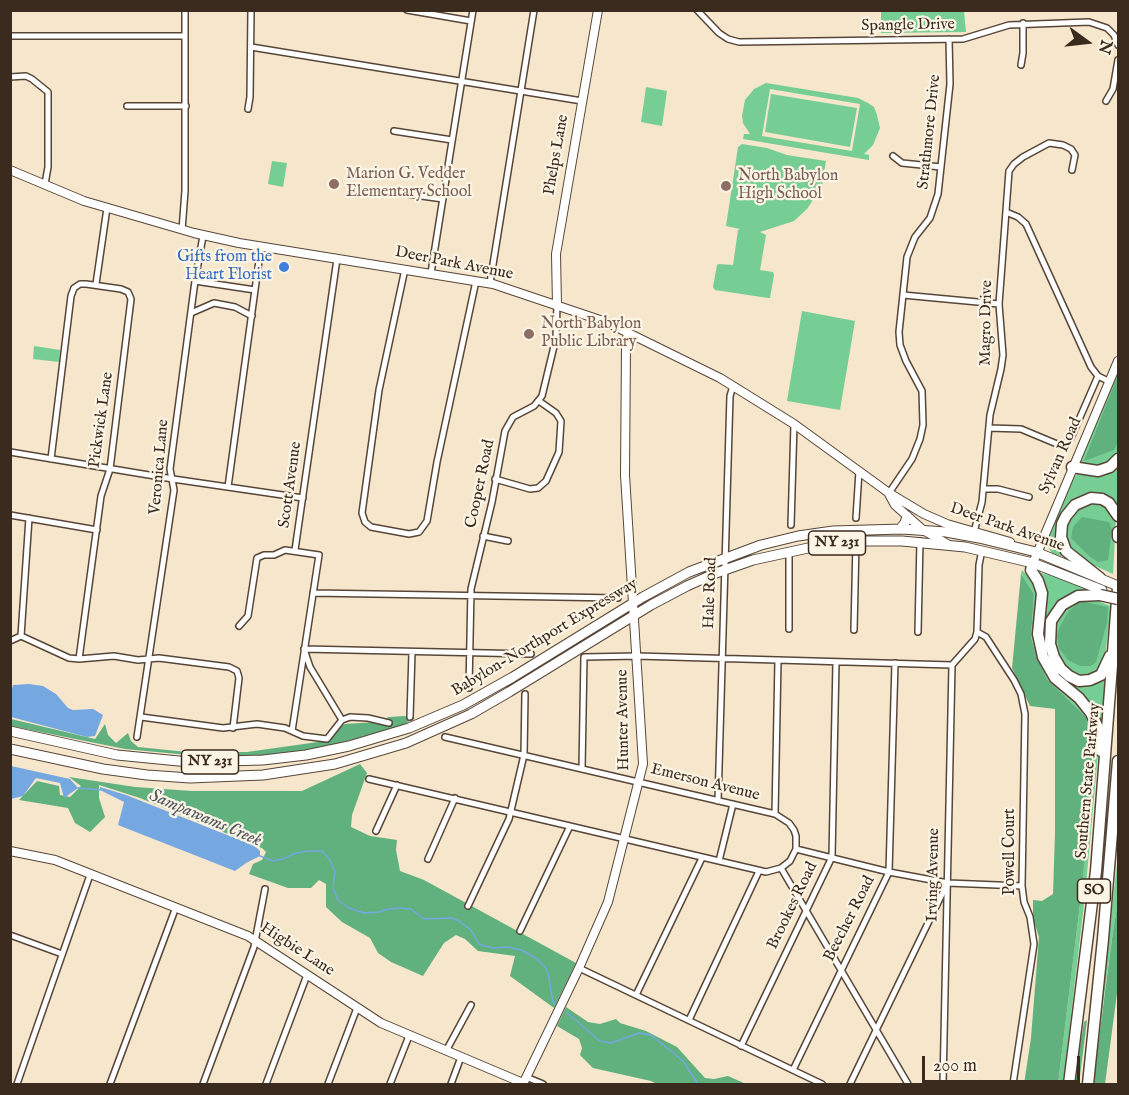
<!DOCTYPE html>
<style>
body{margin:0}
#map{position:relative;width:1129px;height:1095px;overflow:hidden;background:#f5e6cc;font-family:"IM FELL English",serif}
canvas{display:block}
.frame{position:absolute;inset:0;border:12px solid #3b2a1e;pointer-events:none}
.north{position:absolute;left:1057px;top:12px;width:60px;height:60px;-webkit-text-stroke:4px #fcf5e5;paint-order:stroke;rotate:105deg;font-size:16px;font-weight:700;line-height:24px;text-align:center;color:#3b2a1e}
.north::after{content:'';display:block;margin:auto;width:21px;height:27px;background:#3b2a1e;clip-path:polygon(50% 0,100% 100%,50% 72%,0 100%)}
.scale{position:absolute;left:922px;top:1056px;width:158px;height:27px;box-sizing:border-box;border:3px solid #3b2a1e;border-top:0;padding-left:8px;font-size:18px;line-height:21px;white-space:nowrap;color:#3b2a1e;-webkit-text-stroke:4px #fcf5e5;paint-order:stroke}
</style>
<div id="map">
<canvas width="1129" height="1095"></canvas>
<div class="frame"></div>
<div class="north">N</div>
<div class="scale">200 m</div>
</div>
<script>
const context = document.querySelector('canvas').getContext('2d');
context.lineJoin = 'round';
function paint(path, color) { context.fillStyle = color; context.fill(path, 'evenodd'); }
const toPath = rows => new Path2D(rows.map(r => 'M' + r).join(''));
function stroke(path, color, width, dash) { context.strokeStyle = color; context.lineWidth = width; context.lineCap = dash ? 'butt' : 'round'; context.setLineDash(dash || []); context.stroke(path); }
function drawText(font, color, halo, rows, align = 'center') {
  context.font = font + ' "IM FELL English",serif'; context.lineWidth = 4.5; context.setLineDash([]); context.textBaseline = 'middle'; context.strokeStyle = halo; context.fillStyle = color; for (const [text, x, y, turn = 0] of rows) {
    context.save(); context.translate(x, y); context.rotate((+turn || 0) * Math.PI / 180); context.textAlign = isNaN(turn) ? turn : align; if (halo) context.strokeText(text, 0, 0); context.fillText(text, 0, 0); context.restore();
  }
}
const green = toPath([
 [881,11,964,11,966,32,881,33],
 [766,83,858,98,868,103,874,107,877,115,880,128,873,145,864,154,869,155,869,160,743,139,744,134,750,134,743,123,742,116,745,100,754,89],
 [770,89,860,104,852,151,762,136],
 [646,87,667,91,662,126,641,122],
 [771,94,857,108,850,147,765,132],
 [742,144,767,148,787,155,826,161,822,186,807,209,794,221,760,232,766,235,760,270,773,272,774,275,770,298,768,298,715,290,713,287,717,265,719,264,733,265,738,230,740,229,726,226,738,147],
 [272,161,287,163,283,187,268,184],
 [802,311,855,321,840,410,787,401],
 [34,346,60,350,59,362,33,359],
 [1118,367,1118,453,1115,458,1101,467,1084,467,1080,462,1080,457],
 [1118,462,1118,512,1105,498,1066,510,1064,555,1061,556,1053,554,1046,545,1048,543,1046,541,1072,478,1079,473],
 [1088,502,1106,504,1116,518,1113,574,1082,560,1064,542,1067,519,1077,506],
 [1022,570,1030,578,1038,595,1038,655,1086,712,1094,726,1098,754,1085,896,1063,1084,1058,1084,1081,896,1086,717,1047,679,1037,658,1031,637,1034,594,1021,574],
 [1038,572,1060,578,1096,592,1073,595,1047,633,1069,680,1106,675,1103,732,1058,679,1045,658],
 [1073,600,1095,600,1111,606,1105,657,1096,675,1078,678,1063,668,1052,644,1055,620],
 [1118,855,1118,902,1113,931,1092,1084]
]);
const forest = toPath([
 [1118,375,1118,442,1114,450,1084,461],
 [1082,517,1109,522,1112,530,1108,560,1098,562,1089,556,1071,538,1073,527],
 [1021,574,1034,594,1031,637,1037,658,1047,679,1086,717,1094,755,1081,896,1058,1084,1024,1084,1031,1038,1039,937,1033,918,1033,900,1042,901,1053,894,1055,834,1055,709,1030,706,1012,668],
 [1080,601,1108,607,1107,623,1096,662,1091,666,1080,666,1068,660,1059,648,1057,636,1060,626,1068,612],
 [404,716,415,718,401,726,318,749,278,756,233,757,199,756,125,749,11,726,11,719,95,739,105,724,108,735,116,743,128,733,131,741,138,747,187,752,247,752,325,741,337,729,345,724,376,722,389,717],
 [360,764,367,773,352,815,351,827,370,836,397,840,396,850,400,871,424,880,576,963,554,1008,510,976,515,956,478,951,465,939,456,935,444,943,423,976,391,962,378,953,370,938,342,922,326,907,326,884,319,880,311,888,288,888,249,874,253,864,262,860,266,852,262,848,140,798,99,785,99,798,105,817,90,832,75,823,68,808,19,800,37,781,59,786,60,795,70,797,81,786,69,777,135,787,192,791,302,791],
 [1118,902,1118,986,1105,1084,1093,1084,1113,931],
 [566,1007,588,1022,600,1024,616,1019,620,1023,646,1031,677,1047,705,1078,714,1079,728,1076,746,1084,657,1084,651,1081,593,1068,580,1055,582,1048,579,1039,557,1026],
 [1087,1020,1079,1084,1074,1084,1084,1022]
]);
const water = toPath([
 [29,684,43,686,56,694,68,708,73,710,93,709,103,715,95,736,87,737,11,717,11,693,13,685],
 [11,766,70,779,78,788,64,798,60,783,36,778,23,796,11,799],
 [100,787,126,795,255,846,260,851,260,856,246,863,235,871,118,825,124,802,100,790]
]);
const stream = toPath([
 [78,788,100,790],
 [260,856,273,861,286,858,295,853,309,851,322,851,330,860,335,872,333,888,338,900,349,908,364,913,379,912,388,909,401,908,411,909,424,919,452,918,459,921,471,930,479,944,492,948,508,947,521,950,536,958,545,967,548,973,553,1002,556,1005],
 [566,1012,600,1041,611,1043,639,1033,651,1035,683,1061,698,1084]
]);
const street = toPath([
 [407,10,471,21],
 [697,10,719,33,728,39,739,42,963,39,1009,25,1089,22,1107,28,1114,35,1118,45],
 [10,36,185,36],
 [251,47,582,101],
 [1021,65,1023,53,1023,23],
 [10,77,26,76,32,79,48,92,48,167,45,184],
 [1106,101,1113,89,1118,60],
 [127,106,186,106],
 [248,109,250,97,251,10],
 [394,131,452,140],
 [893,156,902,163,941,167],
 [386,191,443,199],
 [1006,212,1018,217,1026,224,1091,367,1098,376,1110,382],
 [182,230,185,191,185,10],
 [405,269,379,390,362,513,365,522,371,527,409,534,419,532,427,521,437,462,476,281],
 [431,273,473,10],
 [195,281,255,290],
 [490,283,534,10],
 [96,284,107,208],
 [903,295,999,304],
 [191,313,214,303,235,307,252,316],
 [989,428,1021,429,1057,444,1066,443,1071,438,1098,376],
 [10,452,173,479,303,498],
 [51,459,71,296,74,288,80,284,86,284,121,289,128,292,131,299,110,469,101,496,79,659],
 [495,479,530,489,538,488,546,481,559,452,561,421,556,413,539,401],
 [228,487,261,246],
 [984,489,998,489,1029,497],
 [889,493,912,459,920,439,923,425,922,391,906,361,900,345,899,332,907,257,915,237,930,218,938,194,950,84,949,39],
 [10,515,97,530],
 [856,518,859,471],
 [791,525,794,424],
 [974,532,982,502,990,415,1001,369,1003,355,999,304,1009,171,1014,164,1023,157,1049,143,1063,145,1071,149,1075,155,1072,170],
 [483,536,508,541],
 [295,550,337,259],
 [313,593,618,598],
 [239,626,248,616,257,558,264,555,274,555,285,550,319,555,292,731],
 [789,629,789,551],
 [854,630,856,542],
 [918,632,920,541],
 [977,632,986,637,1014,680,1021,694,1025,714,1022,886,1024,902,1030,917,1034,944,1013,1084],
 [21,636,29,518],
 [10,641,21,636,69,658,79,659,114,656,138,660,159,658,229,667,237,671,239,678,233,728],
 [952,665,975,639,977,632,979,565,982,550],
 [469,688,471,589,492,502,505,431,513,417,534,406,542,396,556,338,557,305],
 [141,717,223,728,257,724,285,728,303,736,327,739,342,720,350,717,368,718,389,723],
 [410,717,412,652],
 [342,720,310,667,304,649,531,654],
 [137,737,174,490,170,469,195,281,203,236],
 [582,769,584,657,637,656,952,665],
 [369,779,766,872,781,868,790,861,796,849,796,836,794,830,789,823,775,814,445,737],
 [718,801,730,396,733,386],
 [775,814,778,660],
 [376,831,397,785],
 [796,849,889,872,948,883,1022,886],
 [428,859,455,798],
 [719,861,733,804],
 [781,868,908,1084],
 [468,906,509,819,524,755,525,694],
 [520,931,570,826],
 [10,935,62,954],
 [579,968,822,1084],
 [636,995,702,858],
 [689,1020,759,871],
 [741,1046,832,857,836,662],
 [446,1051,471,1005],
 [793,1070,889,872,895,663],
 [526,1077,543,1084],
 [17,1084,90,875],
 [110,1084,176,907],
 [203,1084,254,947,265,889],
 [266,1084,307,975],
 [328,1084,357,1008],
 [390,1084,409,1036],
 [451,1084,461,1057],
 [850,1084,946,886],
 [943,1084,952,665]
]);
const secondary = toPath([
 [10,170,84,201,194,233,239,243,493,284,606,322,720,378,794,424,889,493,924,514,947,524,1010,542],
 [557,305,556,254,598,10],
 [889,494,895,505,923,530,949,545],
 [1033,563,1118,361],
 [10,851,55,860,248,936,381,1023,523,1083],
 [523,1084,579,968,608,902,643,764,625,475,626,345,628,332]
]);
const primary = toPath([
 [900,529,905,523,907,516],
 [10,731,117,755,189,762,263,760,306,755,349,746,409,728,463,705,513,677,643,597,689,572,761,545,798,536,833,531,902,529,946,532,979,538,1036,552,1118,586],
 [10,749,103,769,147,775,190,778,263,775,335,764,406,743,471,714,509,692,651,605,687,586,716,573,753,560,822,545,866,541,902,541,965,547,1033,563,1102,590]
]);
const highway = toPath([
 [1072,467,1098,471,1110,467,1118,459],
 [1118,532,1118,537],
 [1033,563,1031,570,1038,581,1042,593,1038,634,1043,657,1055,678,1079,698,1091,713,1100,732,1101,751],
 [1100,578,1066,551,1061,537,1062,524,1066,516,1075,505,1091,498,1102,499,1109,503,1118,516],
 [1100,595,1078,596,1062,605,1051,621,1050,644,1054,657,1061,669,1069,676,1079,681,1090,680,1101,675,1110,656],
 [1069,1084,1096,871,1118,588],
 [1088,1084,1103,939,1118,761]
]);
const highwayBridge = toPath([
 [1100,595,1118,599]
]);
const markers = [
 [334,184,6,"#8d6e63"],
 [726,186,6,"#8d6e63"],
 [284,267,6,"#3f7fe0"],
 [529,334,6,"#8d6e63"]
];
const shields = [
 [837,543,57],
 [210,762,57],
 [1094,891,33]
];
const shieldNames = [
 ["NY 231",837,543],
 ["NY 231",210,762],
 ["SO",1094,891]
];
const streetNames = [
 ["Spangle Drive",908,26,-1],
 ["Strathmore Drive",930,132,-84],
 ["Phelps Lane",557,155,-80],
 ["Deer Park Avenue",454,264,11],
 ["Magro Drive",987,323,-89],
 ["Pickwick Lane",102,420,-82],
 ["Sylvan Road",1061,456,-66],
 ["Veronica Lane",160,467,-85],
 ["Cooper Road",481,484,-78],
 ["Scott Avenue",291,485,-82],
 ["Deer Park Avenue",1007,528,19],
 ["Hale Road",711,593,-88],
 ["Babylon-Northport Expressway",545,638,-31],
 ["Hunter Avenue",624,720,-91],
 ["Southern State Parkway",1089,781,-85],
 ["Emerson Avenue",705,783,14],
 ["Powell Court",1011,852,-90],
 ["Irving Avenue",934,875,-89],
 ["Brookes Road",793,906,-64],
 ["Beecher Road",850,919,-63],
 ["Higbie Lane",297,950,33]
];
const educationNames = [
 ["Marion G. Vedder",346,175],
 ["Elementary School",346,193],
 ["North Babylon",738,177],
 ["High School",738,195],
 ["North Babylon",541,325],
 ["Public Library",541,343]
];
const shopNames = [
 ["Gifts from the",272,258],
 ["Heart Florist",272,276]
];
const waterNames = [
 ["Sampawams Creek",205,819,23]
];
paint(green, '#76ce94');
paint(forest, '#60b17e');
paint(water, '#75a7e1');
stroke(stream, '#75a7e1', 1.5);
stroke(street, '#574638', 8);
stroke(secondary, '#574638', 10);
stroke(primary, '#574638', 11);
stroke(highway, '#574638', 13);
stroke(street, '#fff', 5);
stroke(secondary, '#fff', 8);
stroke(primary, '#fff', 9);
stroke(highway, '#fff', 10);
stroke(highwayBridge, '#574638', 13, []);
stroke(highwayBridge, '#fff', 10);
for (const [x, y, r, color] of markers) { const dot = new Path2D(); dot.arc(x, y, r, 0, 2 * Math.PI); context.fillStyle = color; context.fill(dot); stroke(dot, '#fcf5e5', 2); }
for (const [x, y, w] of shields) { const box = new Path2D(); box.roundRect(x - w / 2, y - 12, w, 24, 4.5); context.fillStyle = '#fcf5e5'; context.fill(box); stroke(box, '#3b2a1e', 1.5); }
drawText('bold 15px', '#3b2a1e', null, shieldNames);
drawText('16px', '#3b2a1e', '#fcf5e5', streetNames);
drawText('16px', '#785e54', '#fcf5e5', educationNames, 'left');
drawText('16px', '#366cbe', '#fcf5e5', shopNames, 'right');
drawText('italic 18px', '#4f5662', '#fcf5e5', waterNames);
</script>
